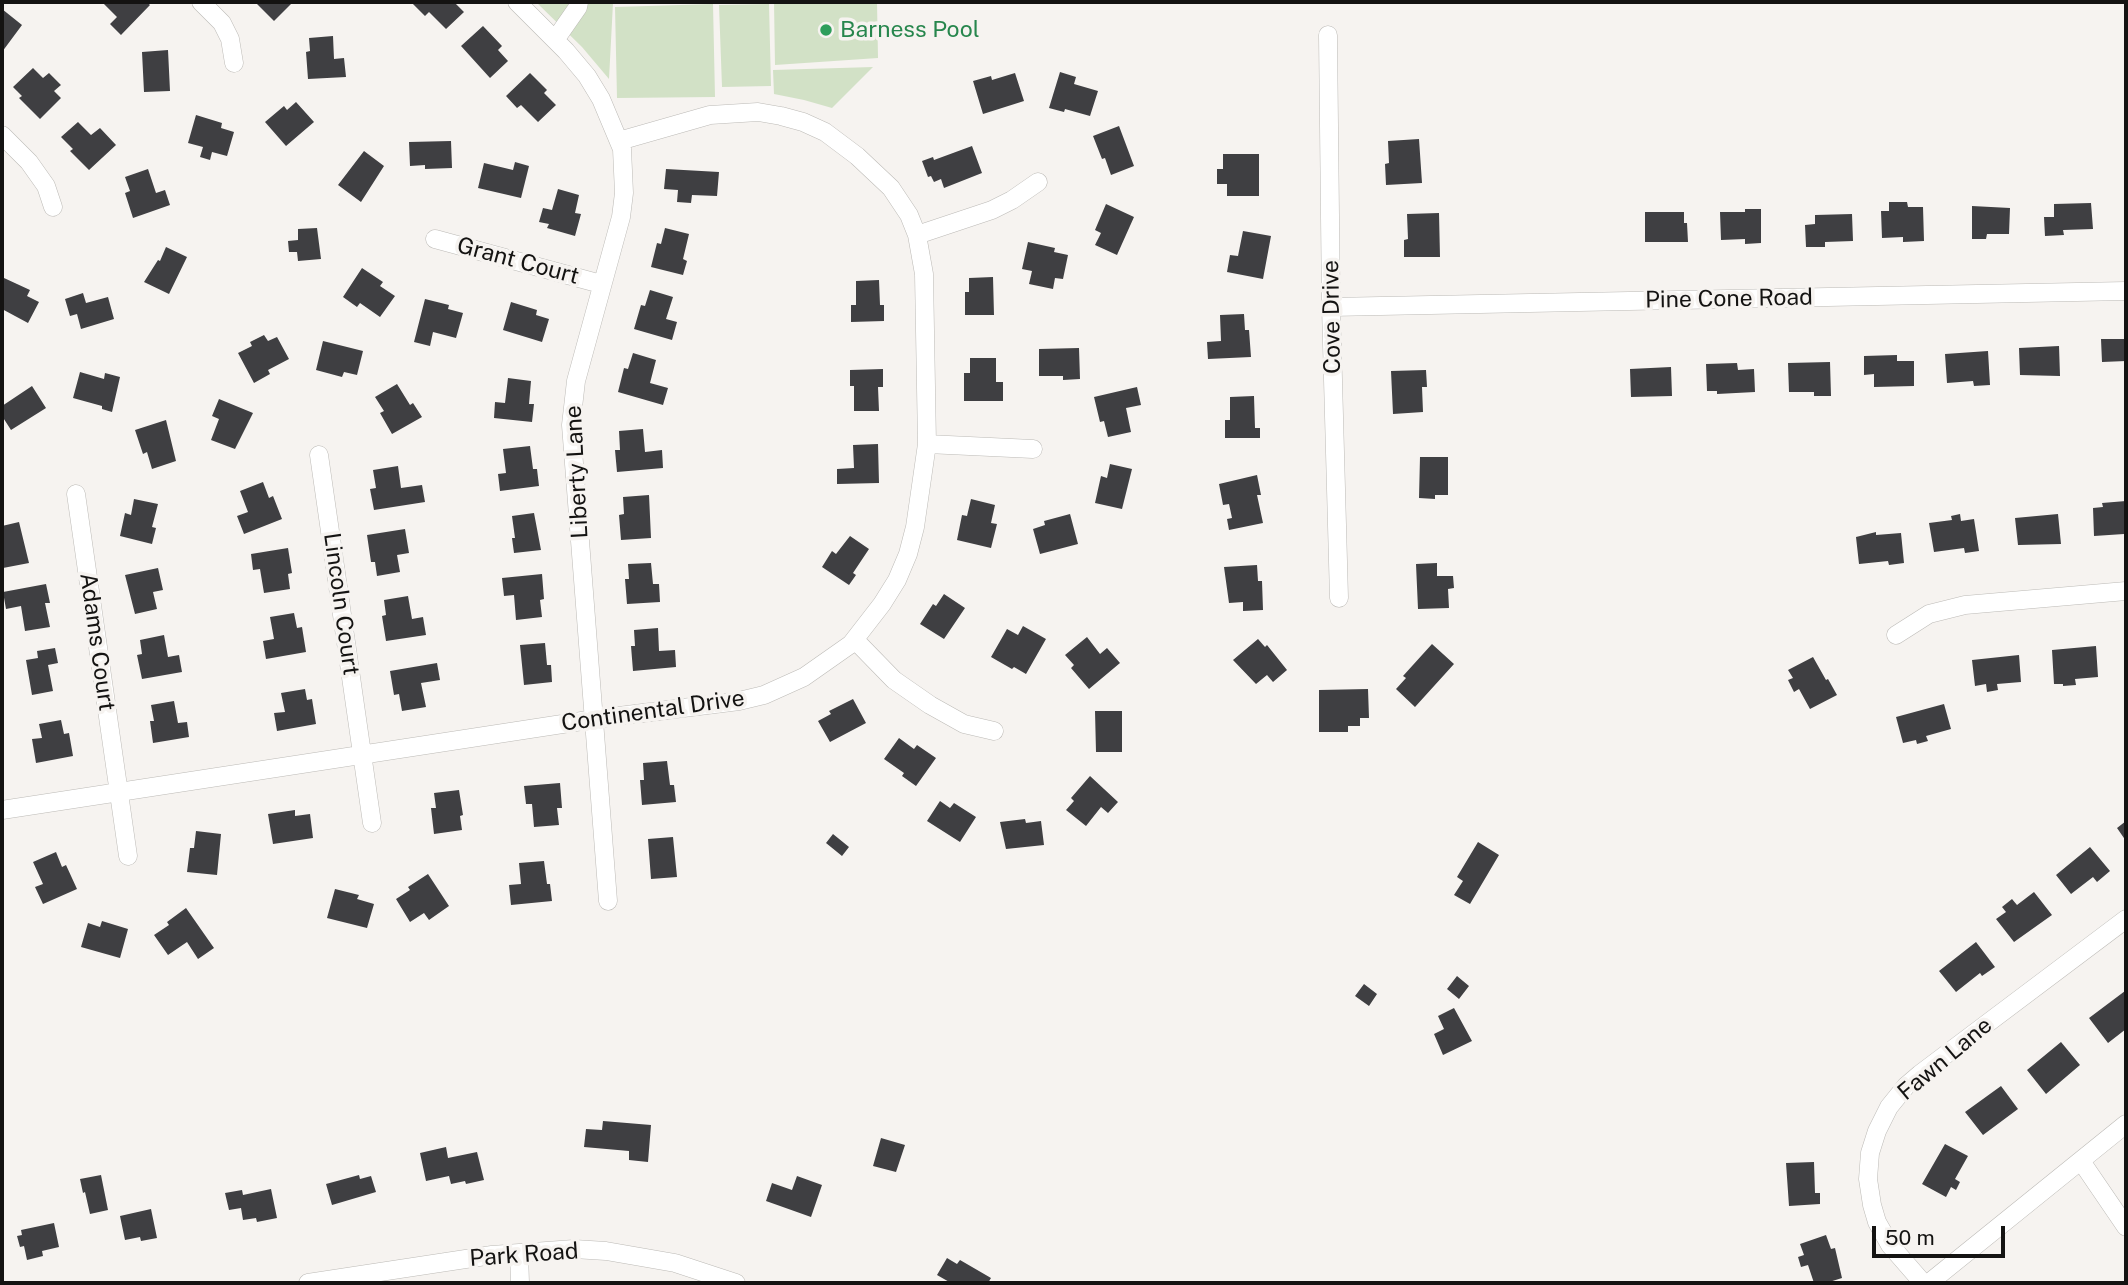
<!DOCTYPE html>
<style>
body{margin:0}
#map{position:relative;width:2128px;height:1285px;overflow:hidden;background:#f6f3f0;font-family:"Public Sans",sans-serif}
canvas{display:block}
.frame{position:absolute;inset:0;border:4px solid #141312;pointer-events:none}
.scale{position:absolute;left:1872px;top:1226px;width:133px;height:32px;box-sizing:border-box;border:4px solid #141312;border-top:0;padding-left:9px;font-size:21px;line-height:24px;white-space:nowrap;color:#141312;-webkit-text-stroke:5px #f6f3f0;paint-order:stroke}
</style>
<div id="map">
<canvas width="2128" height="1285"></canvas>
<div class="frame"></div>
<div class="scale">50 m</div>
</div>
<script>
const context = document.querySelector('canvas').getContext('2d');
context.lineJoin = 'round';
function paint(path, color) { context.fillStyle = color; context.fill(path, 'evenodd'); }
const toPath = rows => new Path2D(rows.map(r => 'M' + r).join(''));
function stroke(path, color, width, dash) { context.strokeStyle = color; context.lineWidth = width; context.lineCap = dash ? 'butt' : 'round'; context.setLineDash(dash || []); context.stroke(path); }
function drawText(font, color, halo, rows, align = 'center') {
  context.font = font + ' "Public Sans",sans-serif'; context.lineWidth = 7; context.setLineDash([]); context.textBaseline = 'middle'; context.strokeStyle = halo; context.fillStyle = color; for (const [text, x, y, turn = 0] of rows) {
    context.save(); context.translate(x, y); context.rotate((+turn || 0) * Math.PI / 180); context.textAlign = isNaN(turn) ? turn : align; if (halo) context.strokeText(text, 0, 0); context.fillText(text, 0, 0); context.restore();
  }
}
const green = toPath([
 [536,2,705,2,613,3,609,79,582,47],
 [774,2,877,2,878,58,775,65],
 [713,4,715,97,617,98,615,7],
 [769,4,771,86,722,87,719,5],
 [873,67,832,108,804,100,774,94,773,70]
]);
const building = toPath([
 [102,2,147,2,150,5,121,35,110,24,117,17],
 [255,2,293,2,274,21],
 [411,2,454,2,464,12,446,29,429,12,425,16],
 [2,9,22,25,2,52],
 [483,26,502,46,498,50,508,61,490,78,461,46],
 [333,36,334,59,344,58,346,77,308,79,306,52,310,51,309,38],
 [168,50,170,91,144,92,142,52],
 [33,68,43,78,49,73,61,85,54,91,61,98,40,119,19,98,22,96,13,87],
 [1060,72,1076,77,1074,84,1098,91,1090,116,1065,109,1064,112,1049,108],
 [530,73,547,90,544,93,556,105,538,122,521,105,517,108,506,96],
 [1015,73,1024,101,983,114,973,81,991,76,992,80],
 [296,102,314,122,286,146,265,122,284,106,287,110],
 [196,115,222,123,221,128,234,132,227,156,212,152,210,160,200,157,203,147,188,143],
 [78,122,91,135,100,128,116,145,89,170,70,151,73,149,61,137],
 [1119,126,1134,166,1111,175,1105,158,1102,159,1093,136],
 [1419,139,1422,183,1386,185,1385,164,1389,163,1388,141],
 [451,141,452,168,425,169,425,165,410,166,409,142],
 [972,146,982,173,944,188,941,179,934,182,931,176,928,177,922,161,933,157,934,160],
 [364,151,384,166,361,202,338,185],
 [1223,154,1259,154,1259,196,1227,196,1227,184,1217,184,1217,169,1223,169],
 [515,162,529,166,521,198,478,188,484,163,513,170],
 [148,169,156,193,165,190,170,205,133,218,125,193,130,191,125,177],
 [666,169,719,172,717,196,692,195,691,203,677,202,678,190,664,189],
 [558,189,579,195,575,213,581,214,575,236,547,228,549,224,539,222,543,208,552,210],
 [1889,202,1907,202,1908,207,1923,207,1924,241,1903,242,1903,237,1882,238,1881,211,1889,211],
 [2091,203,2093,229,2063,230,2064,235,2045,236,2044,217,2054,217,2054,204],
 [1106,204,1134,217,1117,255,1095,245,1101,233,1095,230],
 [1972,206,2010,208,2009,234,1987,234,1986,239,1972,239],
 [1745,209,1761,209,1761,243,1745,244,1745,239,1721,240,1720,212,1745,212],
 [1645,212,1684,212,1684,223,1687,223,1688,242,1645,242],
 [1439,213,1440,257,1404,257,1404,240,1408,239,1407,214],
 [1852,214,1853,241,1825,242,1825,247,1806,247,1805,225,1815,224,1815,215],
 [317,228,321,259,298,261,297,252,289,252,288,241,298,240,298,229],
 [665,228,689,234,683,259,687,261,683,275,651,267,657,243,661,244],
 [1243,231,1271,236,1263,279,1227,272,1230,255,1238,256],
 [1028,242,1055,248,1054,252,1068,255,1063,279,1055,278,1053,289,1029,284,1032,271,1022,269],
 [166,247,187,257,169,294,144,282,158,260,160,261],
 [362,268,383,282,380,286,395,296,380,317,360,303,357,307,343,297],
 [993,277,994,315,965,315,965,292,969,292,969,278],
 [4,278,30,290,27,296,39,302,28,323,2,309,2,283],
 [879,280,880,305,884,305,884,321,851,322,851,305,856,305,856,281],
 [650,290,673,297,666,319,677,322,672,340,634,329,641,305,645,306],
 [83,293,86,303,108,297,114,319,81,329,77,314,70,316,65,299],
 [425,299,449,305,448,309,463,313,456,338,433,332,430,346,414,342],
 [511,302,537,310,536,315,549,319,542,342,503,330],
 [1244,314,1245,330,1249,330,1251,357,1208,359,1207,342,1221,341,1220,315],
 [264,335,268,341,277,337,289,359,268,370,270,374,254,383,238,353,252,346,250,342],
 [2101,339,2126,339,2126,361,2102,362],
 [323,341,363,351,357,375,344,372,342,377,316,370],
 [2059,346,2060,376,2020,375,2019,348],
 [1079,348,1080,379,1063,380,1063,376,1039,376,1039,349],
 [1988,351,1990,385,1974,386,1973,381,1947,383,1945,354],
 [633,353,656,360,650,383,668,388,663,405,618,392,624,368,628,369],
 [1897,355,1897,361,1914,361,1914,386,1874,387,1874,374,1864,375,1864,356],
 [970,358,996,358,996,382,1003,382,1003,401,964,401,964,373,970,373],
 [1830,362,1831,396,1814,396,1814,392,1789,392,1788,363],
 [1737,363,1738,370,1754,369,1755,392,1717,394,1717,391,1707,391,1706,364],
 [1671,367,1672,396,1631,397,1630,369],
 [883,369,883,387,878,387,879,411,854,411,854,386,850,386,850,370],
 [1426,370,1427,387,1422,387,1423,412,1393,414,1391,371],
 [80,372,104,379,105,373,120,377,112,412,102,409,102,406,73,398],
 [508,378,531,381,529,404,534,404,532,422,494,418,495,402,505,403],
 [397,384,410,405,413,403,422,417,392,434,380,413,384,411,375,397],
 [32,386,46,408,11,430,2,416,2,406],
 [1137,387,1141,405,1126,408,1131,432,1108,437,1104,421,1100,422,1094,397],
 [1254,396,1255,428,1260,428,1260,438,1225,438,1225,420,1230,420,1230,397],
 [219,399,253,413,235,449,211,440,219,419,212,416],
 [166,420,176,461,152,469,147,452,143,454,135,430],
 [643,429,645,452,662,450,663,468,617,472,615,450,620,450,619,431],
 [878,444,879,483,837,484,837,469,854,468,853,445],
 [530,446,533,469,537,469,539,486,500,491,498,474,506,473,503,449],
 [1420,457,1448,457,1448,495,1435,495,1435,499,1419,498],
 [1110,464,1132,469,1122,509,1095,503,1101,476,1107,478],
 [398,466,401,488,422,485,425,502,374,510,370,489,376,488,373,470],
 [1257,475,1261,495,1257,495,1263,523,1229,530,1227,519,1232,518,1229,504,1223,505,1219,484],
 [263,482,269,498,273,496,282,519,244,534,237,516,248,512,240,491],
 [649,495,651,538,621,540,619,515,624,514,623,497],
 [134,499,158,504,152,527,156,528,152,544,120,536,125,513,131,515],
 [971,499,995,505,991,523,997,524,991,548,957,540,962,515,967,516],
 [2126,501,2126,537,2124,537,2124,534,2094,536,2093,508,2103,507,2102,503],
 [534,513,541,550,514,553,512,538,515,538,512,516],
 [1070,514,1078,544,1040,554,1033,529,1045,525,1044,521],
 [1960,514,1961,521,1974,519,1979,551,1965,553,1964,548,1934,552,1929,523,1952,520,1951,516],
 [2058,514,2061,544,2018,545,2015,518],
 [19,522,29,563,3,568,2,526],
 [405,529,409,553,397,555,400,572,377,576,375,562,371,562,367,535],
 [1876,532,1876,535,1901,533,1904,563,1889,565,1888,561,1859,564,1856,537],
 [850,536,869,549,853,573,856,575,849,585,822,567,832,551,836,554],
 [288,548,292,573,288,574,290,589,264,593,260,569,253,570,251,554],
 [651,563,653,584,659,584,660,602,627,604,625,579,629,579,628,564],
 [1437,563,1437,576,1453,576,1454,588,1448,589,1449,608,1418,609,1416,564],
 [1257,565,1258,581,1262,581,1263,610,1243,611,1243,602,1229,603,1224,567],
 [158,568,163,590,153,592,157,609,135,614,125,575],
 [542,574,544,599,540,600,542,617,516,620,514,595,504,596,502,578],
 [46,584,50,603,45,603,50,627,25,631,21,606,6,609,3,592],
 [944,594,965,608,944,639,920,624,933,604,936,606],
 [408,596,412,619,423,617,426,635,386,641,382,616,386,615,384,600],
 [294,613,297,628,302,627,306,652,266,659,263,641,274,639,270,617],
 [1023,626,1046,639,1026,674,1014,667,1012,669,991,657,1007,629,1018,635],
 [658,628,659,651,675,650,676,667,633,671,631,646,635,646,634,630],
 [164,635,168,657,179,655,182,672,142,679,137,655,142,654,140,640],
 [1087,637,1100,654,1107,648,1120,663,1089,689,1071,668,1074,665,1065,655],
 [1258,639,1265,647,1267,645,1287,670,1273,682,1267,675,1256,684,1233,660],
 [545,643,547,665,551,665,552,682,524,685,520,645],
 [1432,644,1454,664,1415,707,1396,689,1406,678,1403,676],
 [2096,646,2098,677,2075,679,2076,685,2063,686,2063,684,2054,684,2052,650],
 [55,648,58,663,48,665,53,691,32,695,26,660,38,658,37,651],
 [2019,655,2021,682,1997,684,1998,690,1987,692,1986,684,1975,686,1972,660],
 [1813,657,1826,680,1828,679,1837,695,1810,709,1799,689,1794,692,1788,680,1793,678,1788,670],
 [437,663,440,680,421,683,426,707,402,711,399,694,394,695,390,671],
 [305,689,307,700,312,699,316,724,277,731,274,713,285,712,281,693],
 [1368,689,1369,718,1360,718,1360,726,1348,726,1348,732,1319,732,1319,690],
 [853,699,866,723,830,742,818,721,831,714,829,711],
 [174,701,178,723,187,722,189,737,153,743,150,721,154,721,151,705],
 [1944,704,1951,729,1926,736,1928,741,1917,744,1916,740,1903,743,1896,717],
 [1095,711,1122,711,1122,752,1096,752],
 [61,720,64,734,69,733,73,756,36,763,32,739,42,738,39,724],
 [899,738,914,749,917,745,936,758,916,786,902,776,904,773,884,759],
 [667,761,670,785,674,785,676,802,642,805,640,780,644,780,643,763],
 [1090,776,1118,802,1108,813,1101,807,1086,826,1066,810,1074,801,1071,798],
 [560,783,562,808,557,808,559,825,534,827,532,804,526,804,524,786],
 [459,790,463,815,460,816,462,830,434,834,431,808,436,808,434,793],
 [940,801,950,808,954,803,976,817,960,842,927,821],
 [295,810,295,816,310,814,313,838,273,844,268,814],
 [1025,819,1026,823,1041,821,1044,845,1006,849,1000,822],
 [2126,821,2126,841,2117,828],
 [196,831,221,834,217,875,187,872,190,848,194,848],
 [833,834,849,847,842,856,826,843],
 [673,837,677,877,651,879,648,839],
 [1478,842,1499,855,1470,904,1454,895,1463,881,1457,877],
 [2090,847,2110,871,2097,882,2093,877,2071,894,2056,875],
 [56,852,62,867,66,865,77,889,43,904,35,887,43,884,33,862],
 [544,861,547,884,550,884,552,901,511,905,509,885,521,884,519,863],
 [428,874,449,906,429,920,424,913,410,922,396,899,410,890,408,887],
 [335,889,359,895,357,899,374,904,367,928,327,918],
 [2034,892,2052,915,2014,942,1996,919,2006,912,2002,907,2012,899,2017,905],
 [186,908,214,948,198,959,187,942,168,955,154,935,169,925,167,922],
 [102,921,128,929,120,958,81,947,88,923,100,927],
 [1976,942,1995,967,1982,976,1980,973,1956,992,1939,971],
 [1457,976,1469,986,1459,999,1447,989],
 [1364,984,1377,994,1369,1006,1355,996],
 [2125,991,2126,1029,2108,1043,2089,1018],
 [1454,1008,1472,1041,1443,1055,1434,1034,1444,1029,1438,1016],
 [2061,1042,2080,1065,2046,1094,2027,1070],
 [2001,1086,2018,1109,1983,1135,1965,1112],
 [603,1121,651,1125,648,1162,629,1160,629,1151,584,1147,586,1129,602,1130],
 [881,1138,905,1145,896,1172,873,1166],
 [1945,1144,1968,1156,1955,1179,1960,1182,1956,1190,1951,1187,1946,1197,1922,1184],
 [446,1147,448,1158,477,1152,484,1180,466,1184,465,1181,451,1184,449,1176,426,1181,420,1153],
 [1814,1162,1815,1193,1820,1193,1820,1204,1789,1206,1786,1163],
 [101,1175,108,1210,90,1214,85,1192,83,1193,80,1179],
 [359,1175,360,1179,371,1176,376,1192,332,1205,326,1184],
 [797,1176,822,1185,811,1217,766,1201,772,1183,792,1190],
 [271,1189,277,1218,257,1222,256,1218,243,1220,241,1208,229,1210,225,1193,242,1190,243,1195],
 [151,1209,157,1238,141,1241,140,1237,125,1240,120,1216],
 [54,1223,59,1247,42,1251,43,1256,27,1260,24,1246,20,1247,17,1236,22,1235,21,1230],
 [1826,1235,1831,1249,1835,1248,1842,1278,1826,1283,1814,1283,1808,1265,1801,1267,1798,1257,1804,1255,1800,1244],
 [947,1258,957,1264,960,1260,991,1278,988,1283,951,1283,937,1275]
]);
const minor = toPath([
 [201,2,222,23,230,39,234,63],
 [517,2,566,51,587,76,601,99,622,149,624,193,621,217,576,381,571,425,608,901],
 [1328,35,1331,307,1339,598],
 [555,40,578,7,579,2],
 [2,135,29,162,46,186,53,207],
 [917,235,992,210,1012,200,1038,182],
 [435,239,601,284],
 [1331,307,2126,291],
 [927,444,1033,449],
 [319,455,372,823],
 [76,494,128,856],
 [1896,635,1929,614,1965,605,2126,591],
 [855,640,894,680,930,705,964,724,994,731],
 [2,810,595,719,739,701,764,695,804,677,851,644,882,604,897,580,908,554,915,527,927,444,924,274,917,235,909,215,891,188,857,156,825,132,803,122,781,116,758,112,710,115,619,141],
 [2081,1161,2126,1227],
 [519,1253,520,1283],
 [308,1283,492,1255,574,1249,606,1251,675,1263,736,1283],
 [1923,1283,1890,1245,1877,1222,1872,1205,1868,1179,1870,1153,1877,1131,1889,1107,1906,1086,1920,1074,2126,919],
 [1929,1283,2126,1124]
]);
const markers = [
 [826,30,7,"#2e9e5b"]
];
const leisureNames = [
 ["Barness Pool",840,30]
];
const streetNames = [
 ["Grant Court",518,261,15],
 ["Pine Cone Road",1729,299,-1],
 ["Cove Drive",1332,317,-91],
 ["Liberty Lane",577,472,-93],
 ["Lincoln Court",341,604,82],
 ["Adams Court",97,642,82],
 ["Continental Drive",653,711,-8],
 ["Fawn Lane",1945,1059,-40],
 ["Park Road",524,1255,-4]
];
paint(green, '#d2e1c6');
paint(building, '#3f3f42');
stroke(minor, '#bcbab6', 19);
stroke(minor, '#fff', 18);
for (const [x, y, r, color] of markers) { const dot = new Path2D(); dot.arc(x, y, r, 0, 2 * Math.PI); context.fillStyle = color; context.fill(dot); stroke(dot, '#f6f3f0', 2.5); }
drawText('23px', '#27864d', '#f6f3f0', leisureNames, 'left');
drawText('23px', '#141312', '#f6f3f0', streetNames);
</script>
